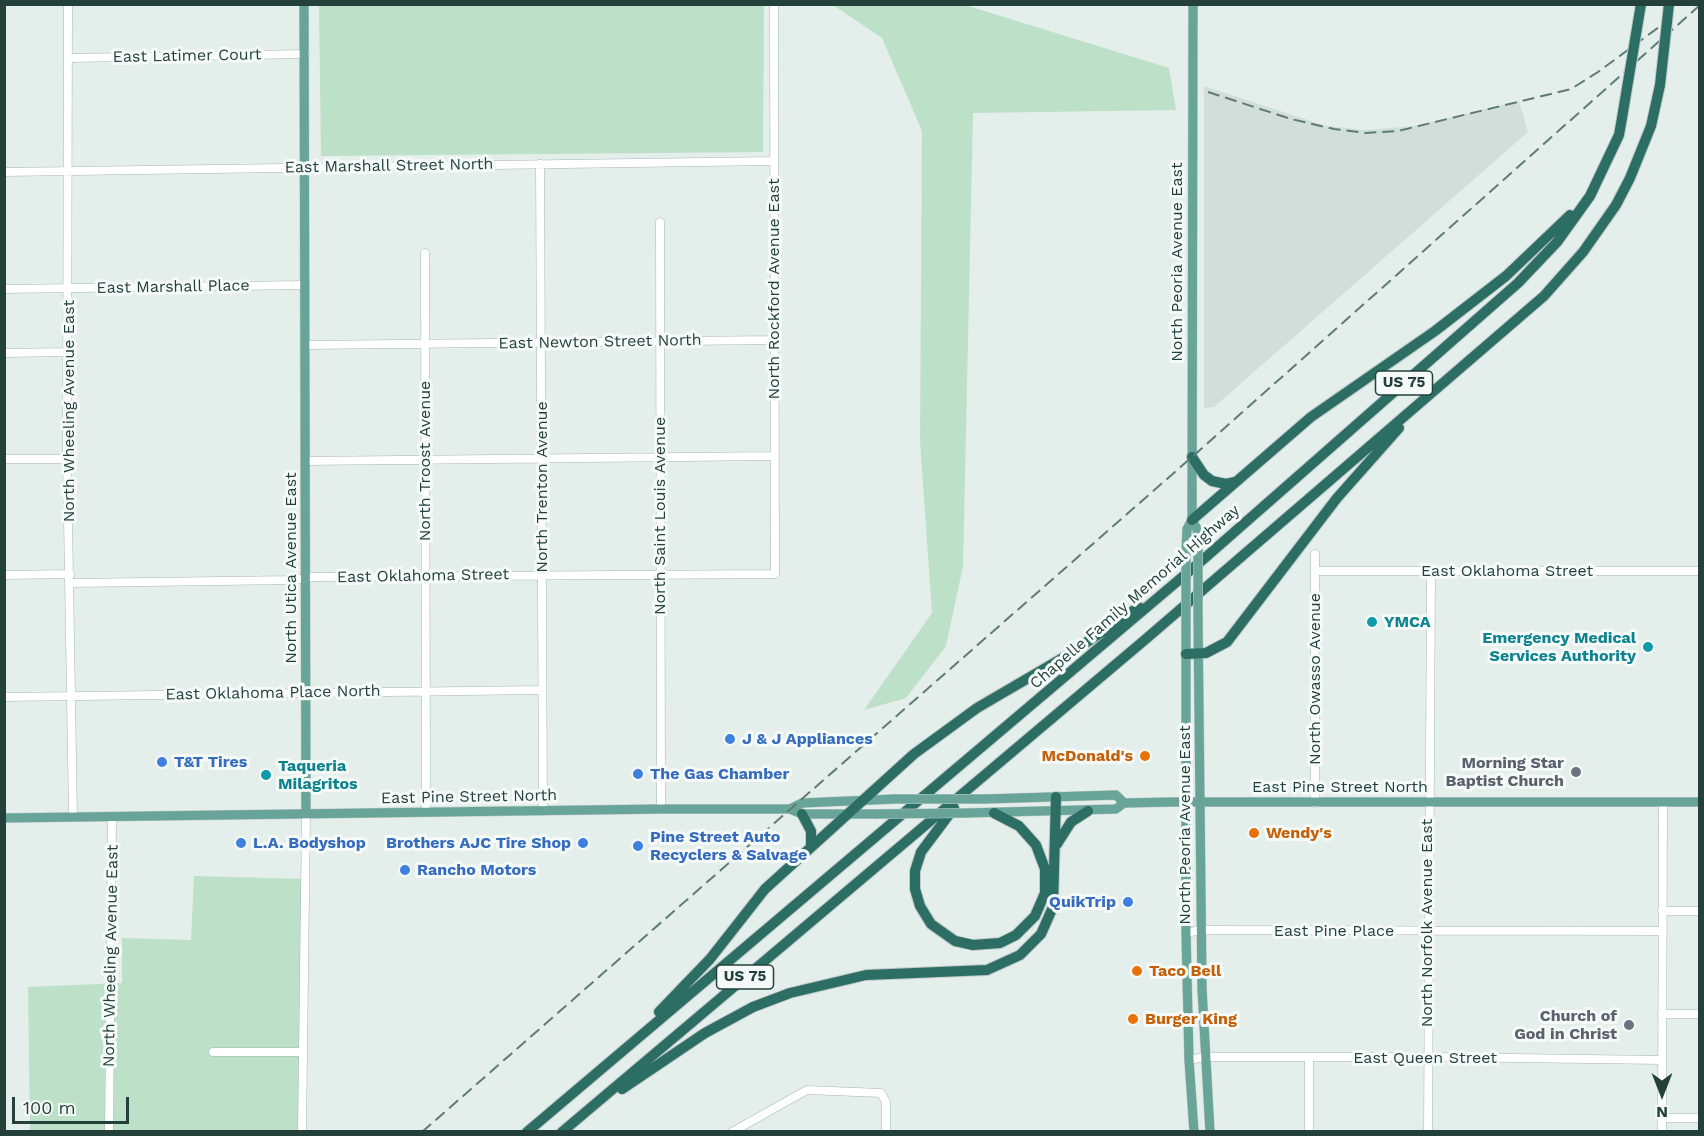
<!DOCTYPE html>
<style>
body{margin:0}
#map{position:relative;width:1704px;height:1136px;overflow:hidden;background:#e4eeea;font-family:"Work Sans",sans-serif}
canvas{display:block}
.frame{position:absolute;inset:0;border:6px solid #23413a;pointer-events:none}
.north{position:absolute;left:1632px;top:1064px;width:60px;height:60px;-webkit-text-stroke:4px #f5faf8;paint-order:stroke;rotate:180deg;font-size:16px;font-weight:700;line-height:24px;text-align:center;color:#23413a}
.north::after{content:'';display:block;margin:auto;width:21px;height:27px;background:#23413a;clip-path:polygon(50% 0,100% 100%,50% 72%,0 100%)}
.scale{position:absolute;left:12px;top:1097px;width:117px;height:27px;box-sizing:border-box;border:3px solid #23413a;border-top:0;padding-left:8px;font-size:18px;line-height:21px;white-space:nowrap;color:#23413a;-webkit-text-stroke:4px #f5faf8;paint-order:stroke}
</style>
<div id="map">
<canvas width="1704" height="1136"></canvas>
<div class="frame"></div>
<div class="north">N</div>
<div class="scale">100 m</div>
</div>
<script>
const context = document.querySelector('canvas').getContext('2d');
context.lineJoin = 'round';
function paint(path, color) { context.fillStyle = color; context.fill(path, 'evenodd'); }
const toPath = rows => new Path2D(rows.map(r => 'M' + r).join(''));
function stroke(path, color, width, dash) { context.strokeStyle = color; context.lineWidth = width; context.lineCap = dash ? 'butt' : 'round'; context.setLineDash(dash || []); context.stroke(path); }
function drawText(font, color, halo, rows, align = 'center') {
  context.font = font + ' "Work Sans",sans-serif'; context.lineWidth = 6; context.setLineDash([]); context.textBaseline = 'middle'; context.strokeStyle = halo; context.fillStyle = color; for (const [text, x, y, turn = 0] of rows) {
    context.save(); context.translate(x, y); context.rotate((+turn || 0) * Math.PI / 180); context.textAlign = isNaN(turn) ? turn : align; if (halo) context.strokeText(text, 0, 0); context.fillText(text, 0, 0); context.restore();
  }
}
const built = toPath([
 [1204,86,1326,126,1365,130,1415,126,1519,101,1528,132,1214,407,1204,408]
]);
const green = toPath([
 [319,5,764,5,763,152,321,156],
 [833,5,965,5,1169,68,1176,110,973,113,963,566,946,646,906,698,864,710,932,613,920,441,922,131,882,38],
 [194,876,305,879,303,1131,30,1131,28,987,122,983,122,938,191,940]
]);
const minor = toPath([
 [68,4,67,459,73,817],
 [70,58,305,54],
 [540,164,543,811],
 [4,172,774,161],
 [660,222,661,809],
 [425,253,426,812],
 [4,289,305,285],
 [305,345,774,340],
 [4,353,68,352],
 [4,459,67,459],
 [305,461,775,456],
 [1315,554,1315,803],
 [1315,571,1700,571],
 [4,575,70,574],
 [70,583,294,580,313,577,775,574,774,4],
 [4,697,542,690],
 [1662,911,1700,911],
 [1186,933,1201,930,1662,931],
 [1662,1014,1700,1014],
 [213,1052,302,1052],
 [1189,1060,1204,1057,1436,1057,1662,1060],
 [1662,1118,1700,1118],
 [109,1132,112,817],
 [302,1132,306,814],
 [732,1132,807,1090,881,1093,886,1102,886,1132],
 [1309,1132,1309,1058],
 [1428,1132,1431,571],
 [1662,1132,1663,802]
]);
const major = toPath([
 [304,4,306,814],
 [1192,520,1197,529,1198,543],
 [1186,553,1187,529,1192,520,1193,4],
 [1198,617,1202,989,1210,1132],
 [1186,627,1186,933,1189,1060,1194,1132],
 [985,799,1116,795,1124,803],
 [790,809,802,803,895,799],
 [967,813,1116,809,1124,803,1172,802,1700,802],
 [4,818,661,809,790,809,802,814,877,814]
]);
const highway = toPath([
 [1192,457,1204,475,1212,481,1226,484,1235,482],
 [1192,520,1311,417,1435,331,1506,276,1570,215],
 [1186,654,1206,653,1227,642,1337,498,1399,428],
 [954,808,921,852,915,871,915,889,920,906,931,924,955,941,973,945,1000,943,1016,935,1035,916,1045,893,1045,869,1036,845,1019,826,994,813],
 [802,814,811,831,811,846],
 [1057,844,1071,822,1088,811],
 [659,1012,710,959,765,889,914,754,977,708,1066,656,1139,607],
 [622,1089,705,1033,753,1007,790,993,866,975,987,970,1020,955,1041,934,1053,907,1056,797],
 [527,1132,1206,557,1518,283,1557,242,1590,196,1619,135,1622,118],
 [562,1132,1147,638,1544,296,1583,252,1616,205,1630,178,1651,126,1660,85]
]);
const rail = toPath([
 [1208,92,1291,119,1334,129,1366,133,1398,131,1571,89,1598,72,1659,27],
 [422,1132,1192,457,1700,5]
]);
const majorBridge = toPath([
 [1186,553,1186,627],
 [1198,617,1198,543],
 [895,799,985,799],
 [877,814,967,813]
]);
const highwayBridge = toPath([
 [1660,85,1669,4],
 [1622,118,1641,4]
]);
const markers = [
 [1372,622,6,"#0f9aa8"],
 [1648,647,6,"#0f9aa8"],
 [730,739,6,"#3f7fe0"],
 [1145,756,6,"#e8710a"],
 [162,762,6,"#3f7fe0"],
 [1576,772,6,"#6b7280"],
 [638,774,6,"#3f7fe0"],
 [266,775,6,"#0f9aa8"],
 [1254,833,6,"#e8710a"],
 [241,843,6,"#3f7fe0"],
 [583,843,6,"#3f7fe0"],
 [638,846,6,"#3f7fe0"],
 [405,870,6,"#3f7fe0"],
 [1128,902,6,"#3f7fe0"],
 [1137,971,6,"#e8710a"],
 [1133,1019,6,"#e8710a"],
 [1629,1025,6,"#6b7280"]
];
const shields = [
 [1404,383,57],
 [745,977,57]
];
const shieldNames = [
 ["US 75",1404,383],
 ["US 75",745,977]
];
const streetNames = [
 ["East Latimer Court",187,56,-1],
 ["East Marshall Street North",389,166,-1],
 ["North Peoria Avenue East",1177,262,-90],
 ["East Marshall Place",173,287,-1],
 ["North Rockford Avenue East",774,289,-90],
 ["East Newton Street North",600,342,-1],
 ["North Wheeling Avenue East",69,411,-90],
 ["North Troost Avenue",425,461,-90],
 ["North Trenton Avenue",542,487,-90],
 ["North Saint Louis Avenue",660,516,-90],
 ["North Utica Avenue East",291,568,-90],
 ["East Oklahoma Street",1507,571],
 ["East Oklahoma Street",423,576,-1],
 ["Chapelle Family Memorial Highway",1135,597,-41],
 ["North Owasso Avenue",1315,679,-90],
 ["East Oklahoma Place North",273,693,-1],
 ["East Pine Street North",1340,787],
 ["East Pine Street North",469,797,-1],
 ["North Peoria Avenue East",1185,825,-90],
 ["North Norfolk Avenue East",1427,923,-90],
 ["East Pine Place",1334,931],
 ["North Wheeling Avenue East",111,956,-89],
 ["East Queen Street",1425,1058]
];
const cultureNames = [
 ["YMCA",1384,622],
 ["Emergency Medical",1636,638,"right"],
 ["Services Authority",1636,656,"right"],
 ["Taqueria",278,766],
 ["Milagritos",278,784]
];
const shopNames = [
 ["J & J Appliances",742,739],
 ["T&T Tires",174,762],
 ["The Gas Chamber",650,774],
 ["Pine Street Auto",650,837],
 ["Recyclers & Salvage",650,855],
 ["L.A. Bodyshop",253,843],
 ["Brothers AJC Tire Shop",571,843,"right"],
 ["Rancho Motors",417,870],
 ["QuikTrip",1116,902,"right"]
];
const foodNames = [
 ["McDonald's",1133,756,"right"],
 ["Wendy's",1266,833],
 ["Taco Bell",1149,971],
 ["Burger King",1145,1019]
];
const worshipNames = [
 ["Morning Star",1564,763],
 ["Baptist Church",1564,781],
 ["Church of",1617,1016],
 ["God in Christ",1617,1034]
];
paint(built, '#d2ded9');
paint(green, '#bde0c8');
stroke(minor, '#a6b7b2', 9);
stroke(major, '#c1cac8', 10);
stroke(highway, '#c1cac8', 12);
stroke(minor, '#fff', 8);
stroke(major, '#68a598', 9);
stroke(highway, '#2d6e64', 10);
stroke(rail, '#5e7c75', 2, [12, 6]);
stroke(majorBridge, '#c1cac8', 10, []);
stroke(highwayBridge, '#c1cac8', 12, []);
stroke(majorBridge, '#68a598', 9);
stroke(highwayBridge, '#2d6e64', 10);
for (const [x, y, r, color] of markers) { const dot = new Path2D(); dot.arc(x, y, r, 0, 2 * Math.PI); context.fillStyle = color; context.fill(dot); stroke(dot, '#f5faf8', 2); }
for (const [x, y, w] of shields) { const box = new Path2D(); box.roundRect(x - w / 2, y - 12, w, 24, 4.5); context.fillStyle = '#f5faf8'; context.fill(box); stroke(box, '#23413a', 1.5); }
drawText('bold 15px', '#23413a', null, shieldNames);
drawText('16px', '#23413a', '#f5faf8', streetNames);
drawText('bold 16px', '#0d838f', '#f5faf8', cultureNames, 'left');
drawText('bold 16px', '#366cbe', '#f5faf8', shopNames, 'left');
drawText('bold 16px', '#c56008', '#f5faf8', foodNames, 'left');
drawText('bold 16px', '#5b616d', '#f5faf8', worshipNames, 'right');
</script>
